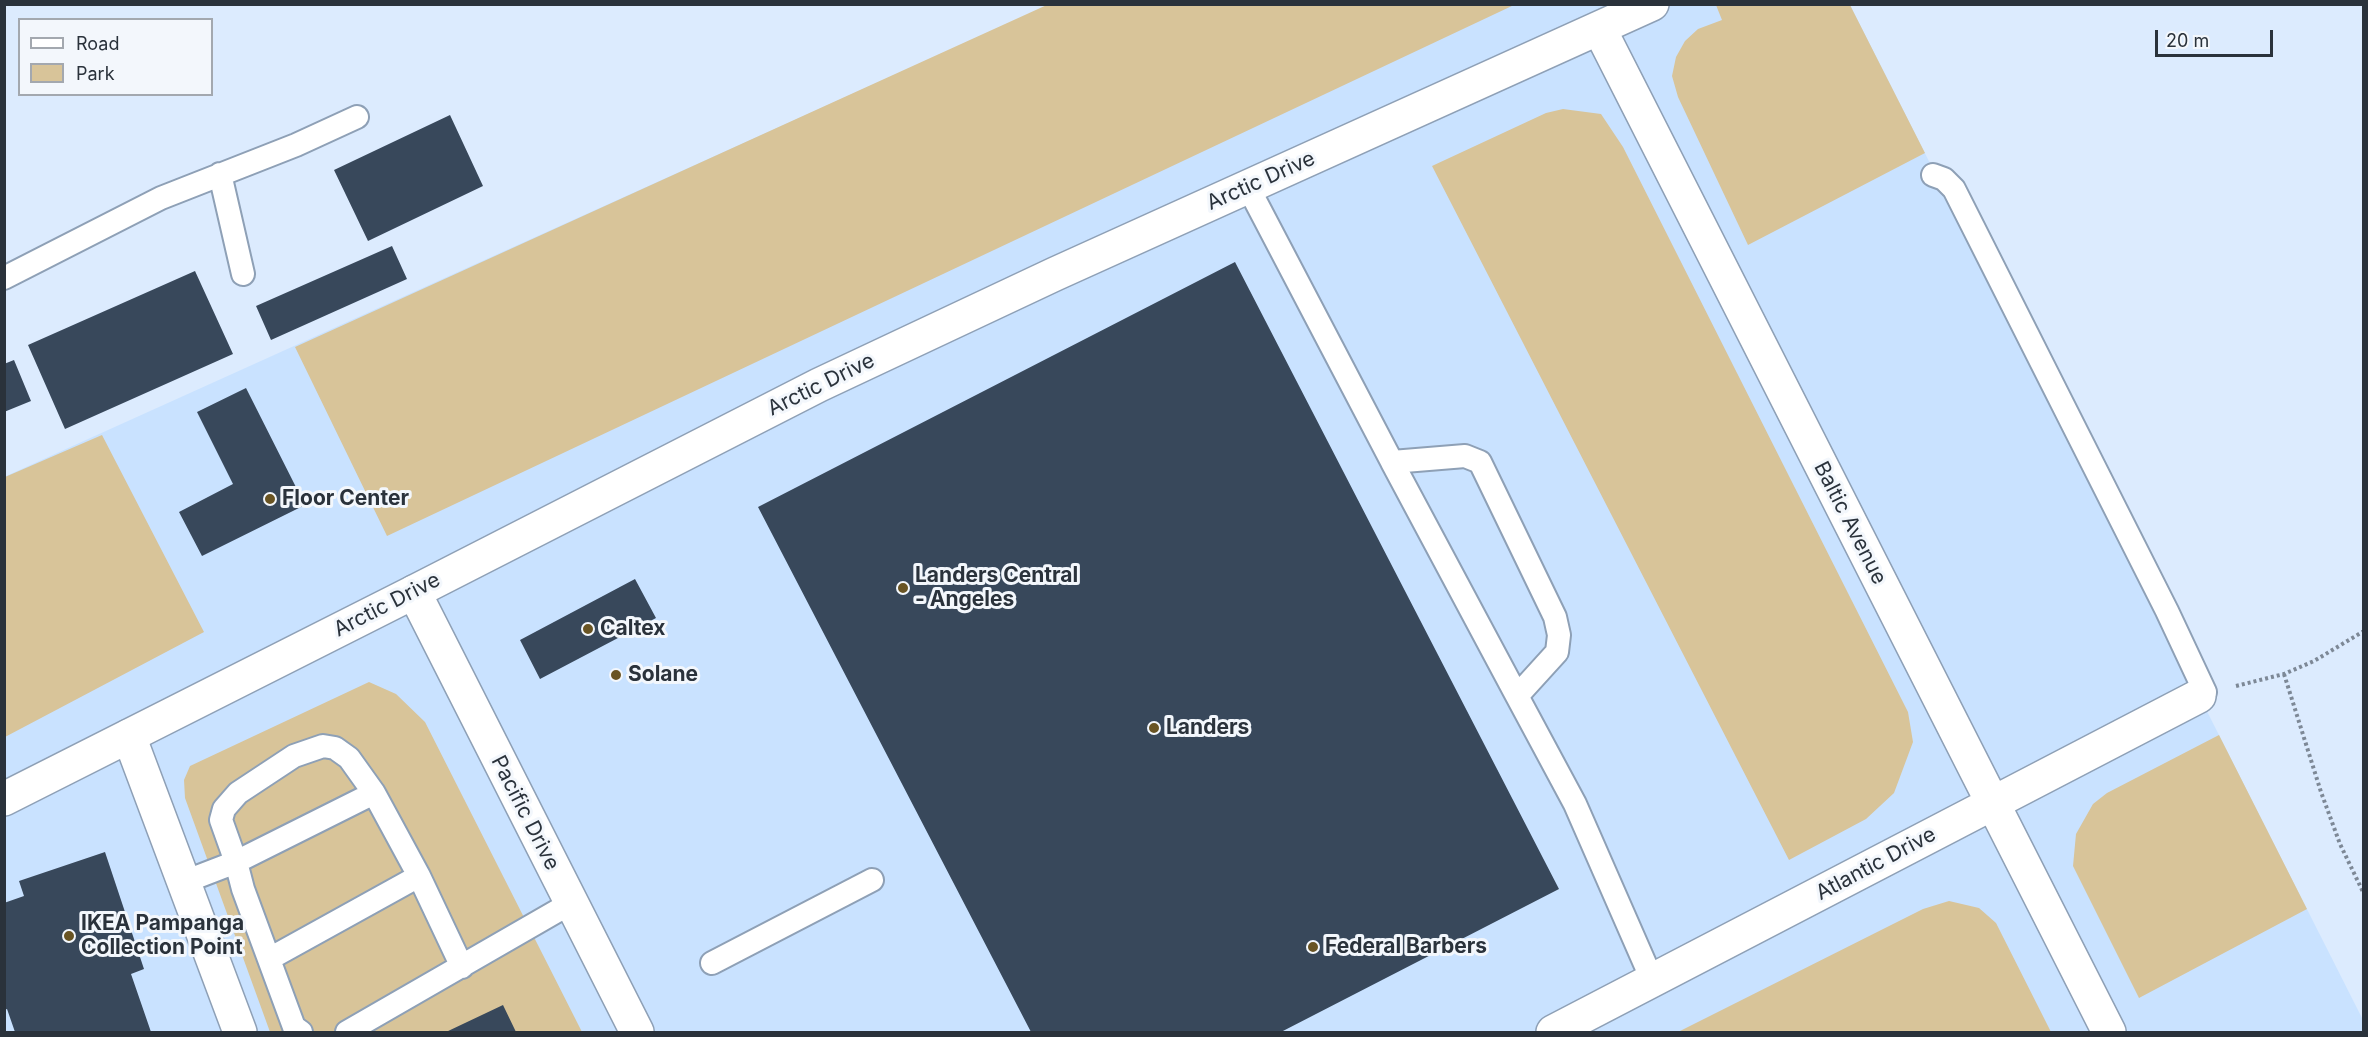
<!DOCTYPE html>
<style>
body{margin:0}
#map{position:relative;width:2368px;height:1037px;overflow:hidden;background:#dcebfe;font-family:Inter,sans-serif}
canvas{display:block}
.frame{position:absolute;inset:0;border:6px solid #2a323b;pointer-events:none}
.legend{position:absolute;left:18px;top:18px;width:195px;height:78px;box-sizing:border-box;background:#f3f7fc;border:2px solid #a3a8af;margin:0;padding:8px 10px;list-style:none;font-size:18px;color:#2a323b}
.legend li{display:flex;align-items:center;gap:12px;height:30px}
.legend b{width:30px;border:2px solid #a3a8af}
.scale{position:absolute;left:2155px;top:30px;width:118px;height:27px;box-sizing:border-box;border:3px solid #2a323b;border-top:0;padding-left:8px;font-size:18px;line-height:21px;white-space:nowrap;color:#2a323b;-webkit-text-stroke:4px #f3f7fc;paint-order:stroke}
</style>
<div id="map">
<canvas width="2368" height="1037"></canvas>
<div class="frame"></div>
<ul class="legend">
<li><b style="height:8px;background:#fff"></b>Road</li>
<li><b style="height:16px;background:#d8c499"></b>Park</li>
</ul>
<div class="scale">20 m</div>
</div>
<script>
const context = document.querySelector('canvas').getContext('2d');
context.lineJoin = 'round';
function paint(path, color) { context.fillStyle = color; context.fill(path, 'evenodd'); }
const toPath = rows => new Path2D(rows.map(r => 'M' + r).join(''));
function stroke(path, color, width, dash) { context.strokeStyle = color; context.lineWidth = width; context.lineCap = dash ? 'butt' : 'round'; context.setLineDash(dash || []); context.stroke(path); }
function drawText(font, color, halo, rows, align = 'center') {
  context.font = font + ' Inter,sans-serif'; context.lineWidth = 6; context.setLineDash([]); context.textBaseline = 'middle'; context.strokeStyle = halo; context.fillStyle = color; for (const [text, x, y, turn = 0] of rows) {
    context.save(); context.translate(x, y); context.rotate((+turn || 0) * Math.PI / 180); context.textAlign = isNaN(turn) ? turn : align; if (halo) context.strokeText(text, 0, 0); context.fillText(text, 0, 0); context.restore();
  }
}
const built = toPath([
 [1049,5,1850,5,2363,1020,2363,1032,5,1032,4,477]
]);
const green = toPath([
 [1049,4,1514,5,387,536,295,347],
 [1716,5,1850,5,1925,153,1748,245,1678,97,1672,76,1676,57,1685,41,1698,29,1722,20],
 [1563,109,1601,114,1623,147,1908,712,1913,742,1894,793,1866,819,1789,860,1432,166,1546,113],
 [102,435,204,632,5,737,5,477],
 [369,682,396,694,425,722,582,1032,270,1032,185,798,184,780,190,766],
 [2219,735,2307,909,2139,998,2073,866,2076,834,2093,804,2107,793],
 [1949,901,1979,908,1996,923,2051,1032,1678,1032,1923,909]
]);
const building = toPath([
 [450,115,483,186,368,241,334,170],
 [392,246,407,279,271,340,256,306],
 [1235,262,1559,889,1281,1032,1031,1032,758,507],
 [195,271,233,354,65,429,28,345],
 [14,360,31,401,4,412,4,364],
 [246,388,305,505,202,556,179,512,233,484,197,412],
 [635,579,656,618,540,679,520,640],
 [105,852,144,969,131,974,151,1032,15,1032,7,1009,4,1010,4,903,24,896,19,881],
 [503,1005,516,1032,446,1032]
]);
const path = toPath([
 [2284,674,2321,792,2340,844,2364,894],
 [2236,686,2284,674,2314,661,2364,631]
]);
const lane = toPath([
 [220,174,243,274],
 [1933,175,1944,179,1954,189,2167,611,2205,692],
 [1248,187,1392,462,1465,456,1480,462,1555,617,1559,635,1557,652,1517,696,1575,804,1653,982],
 [4,278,161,198,296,145,357,117],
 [1392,462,1517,696],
 [184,882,236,862,221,820,224,809,238,793,294,756,323,746,335,748,349,758,374,793],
 [269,959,419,876],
 [712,963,872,880],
 [301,1032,294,1027,243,889,236,862,374,793,419,876,462,967],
 [347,1032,571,903]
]);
const street = toPath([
 [1599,28,2109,1032],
 [414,592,819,385,1055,274,1652,4],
 [129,736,240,1032],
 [1553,1032,2199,696]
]);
const secondary = toPath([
 [4,799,414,592,637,1032]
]);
const markers = [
 [270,499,6,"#695423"],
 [903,588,6,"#695423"],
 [588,629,6,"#695423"],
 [616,675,6,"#695423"],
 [1154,728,6,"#695423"],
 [69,936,6,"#695423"],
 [1313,947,6,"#695423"]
];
const streetNames = [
 ["Arctic Drive",1261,181,-24],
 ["Arctic Drive",821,385,-26],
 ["Baltic Avenue",1850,523,63],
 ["Arctic Drive",387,605,-27],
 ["Pacific Drive",525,813,63],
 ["Atlantic Drive",1876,864,-28]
];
const poiNames = [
 ["Floor Center",282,499],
 ["Landers Central",915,576],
 ["- Angeles",915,600],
 ["Caltex",600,629],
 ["Solane",628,675],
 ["Landers",1166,728],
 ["IKEA Pampanga",81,924],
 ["Collection Point",81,948],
 ["Federal Barbers",1325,947]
];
paint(built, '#c9e2ff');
paint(green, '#d8c499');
paint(building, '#38485b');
stroke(lane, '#8ea0b6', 26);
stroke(street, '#8ea0b6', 36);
stroke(secondary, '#8ea0b6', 36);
stroke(path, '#7d8896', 4, [3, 3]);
stroke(lane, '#fff', 22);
stroke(street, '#fff', 33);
stroke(secondary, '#fff', 33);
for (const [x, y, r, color] of markers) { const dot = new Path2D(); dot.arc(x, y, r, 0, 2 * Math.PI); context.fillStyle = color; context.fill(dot); stroke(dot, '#f3f7fc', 2); }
drawText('21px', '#2a323b', '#f3f7fc', streetNames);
drawText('bold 21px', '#2a323b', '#f3f7fc', poiNames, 'left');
</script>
